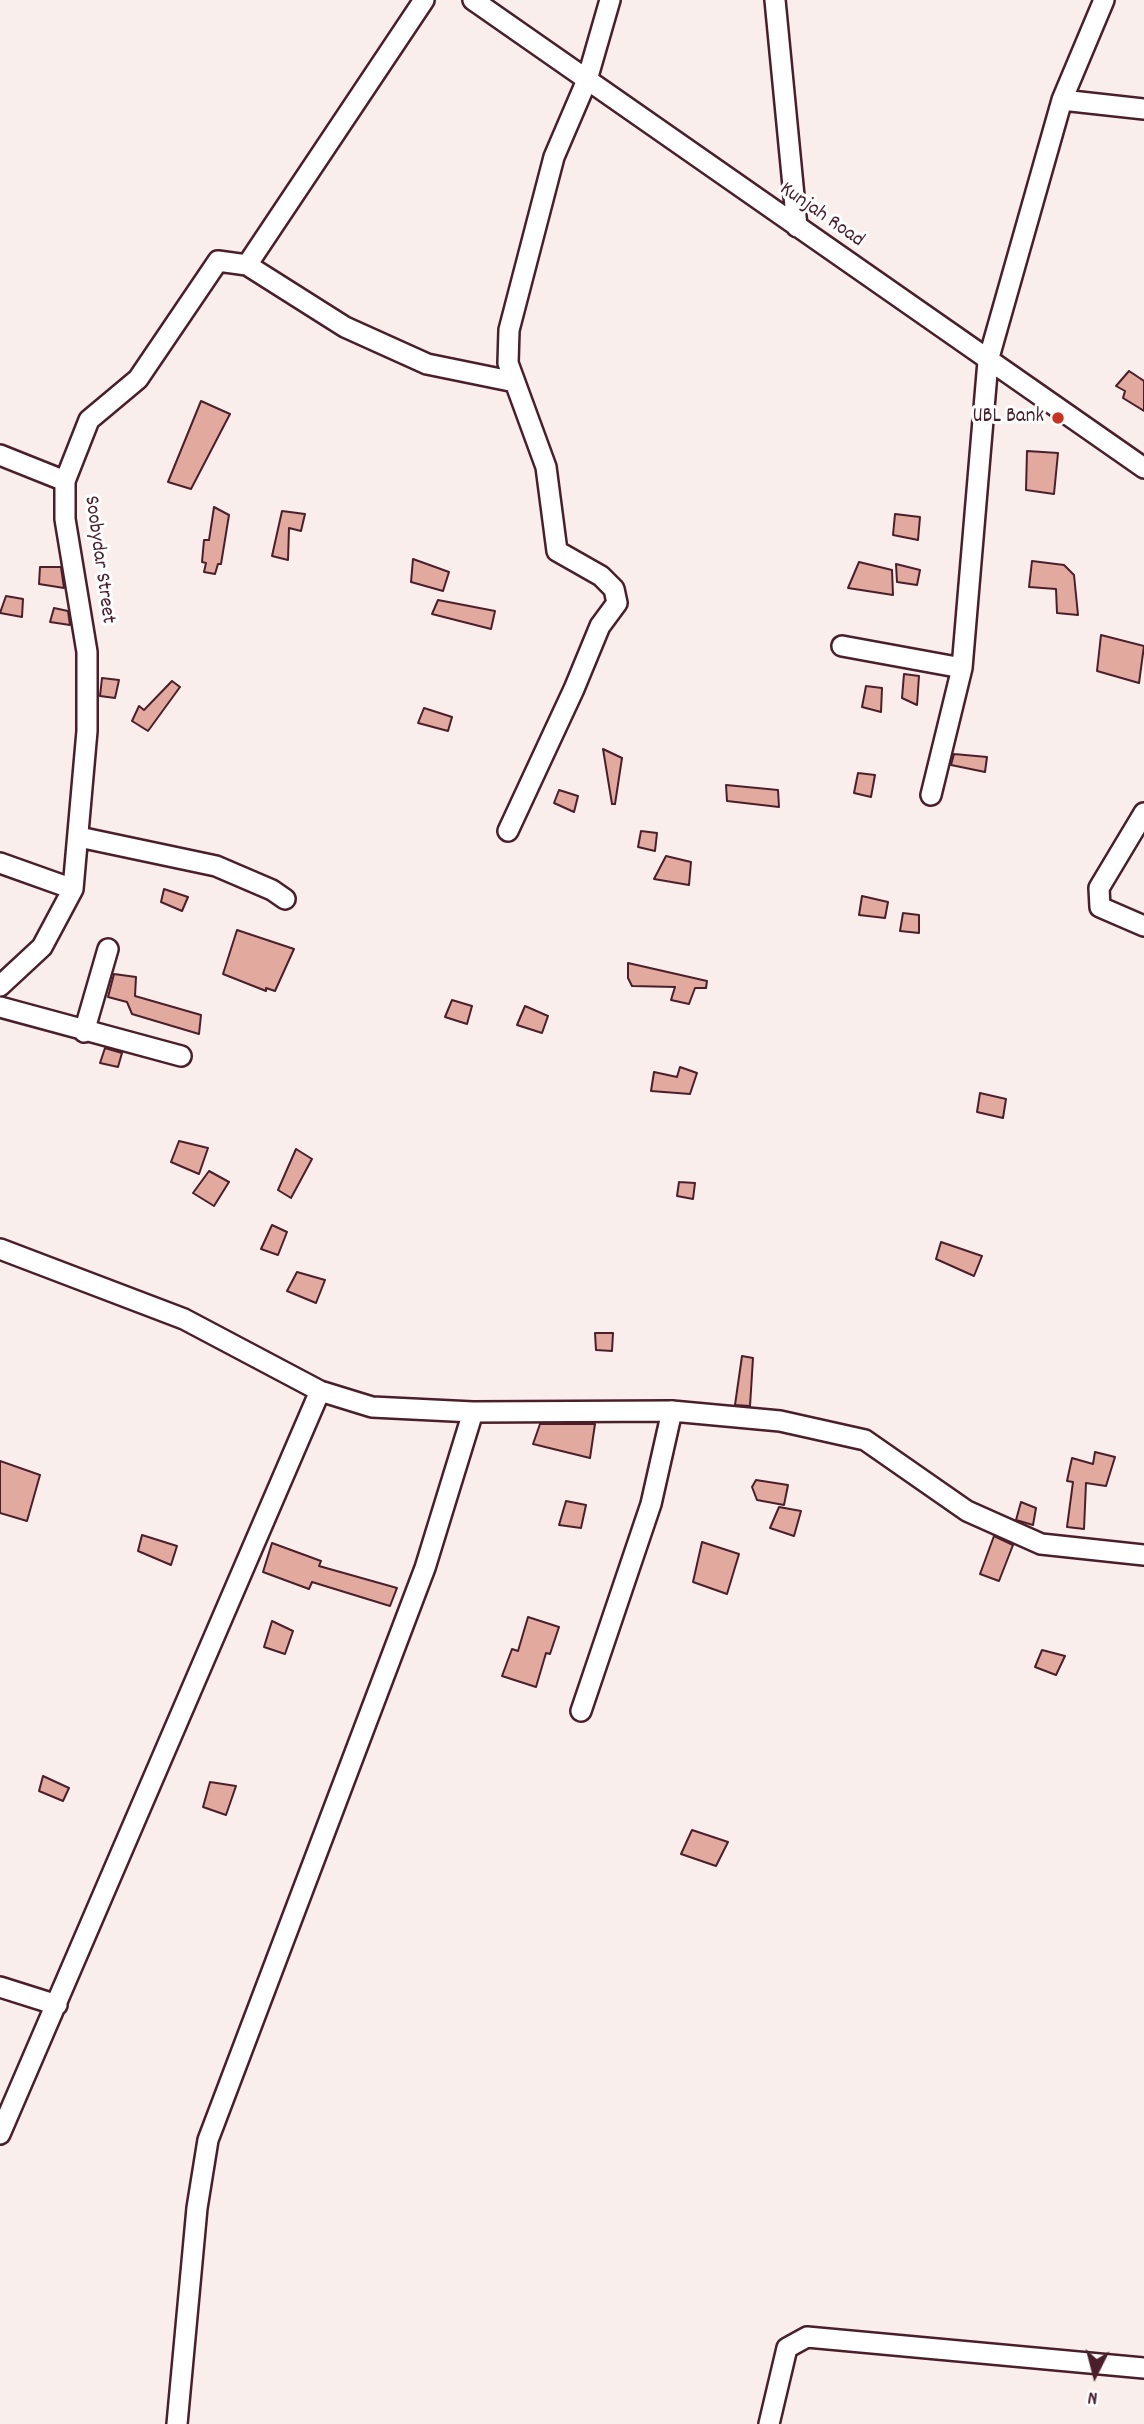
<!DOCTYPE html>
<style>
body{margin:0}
#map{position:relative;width:1144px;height:2424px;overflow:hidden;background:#f9eeec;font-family:Dekko,sans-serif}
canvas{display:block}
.north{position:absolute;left:1060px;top:2340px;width:70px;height:70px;-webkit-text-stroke:5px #fff;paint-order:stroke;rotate:186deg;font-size:19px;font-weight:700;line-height:28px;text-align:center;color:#4a1f2b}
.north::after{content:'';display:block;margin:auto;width:24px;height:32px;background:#4a1f2b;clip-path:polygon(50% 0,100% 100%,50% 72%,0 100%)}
</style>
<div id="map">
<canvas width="1144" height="2424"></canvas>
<div class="north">N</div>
</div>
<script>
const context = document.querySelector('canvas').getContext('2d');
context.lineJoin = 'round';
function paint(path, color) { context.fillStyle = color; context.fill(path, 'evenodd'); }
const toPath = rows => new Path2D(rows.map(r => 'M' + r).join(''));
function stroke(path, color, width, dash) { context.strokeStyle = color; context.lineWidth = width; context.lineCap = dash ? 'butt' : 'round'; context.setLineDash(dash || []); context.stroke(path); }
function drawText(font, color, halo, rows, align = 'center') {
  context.font = font + ' Dekko,sans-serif'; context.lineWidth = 6; context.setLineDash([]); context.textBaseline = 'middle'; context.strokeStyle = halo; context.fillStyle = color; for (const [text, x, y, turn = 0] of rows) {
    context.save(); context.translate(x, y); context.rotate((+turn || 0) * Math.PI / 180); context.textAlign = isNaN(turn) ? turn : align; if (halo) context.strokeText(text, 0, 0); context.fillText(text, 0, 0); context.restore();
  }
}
const building = toPath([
 [1129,371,1144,381,1144,411,1123,398,1125,391,1116,386,1129,371],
 [201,401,230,414,191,489,168,482,201,401],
 [1027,451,1058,453,1054,494,1026,490,1027,451],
 [214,507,229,515,221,564,218,564,215,574,204,572,206,563,202,562,204,540,209,540,214,507],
 [282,511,305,514,301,531,289,528,288,560,272,556,282,511],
 [895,514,920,517,918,540,893,535,895,514],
 [413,559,449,572,443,591,411,582,413,559],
 [1032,561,1064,565,1074,575,1078,615,1057,613,1056,589,1029,587,1032,561],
 [859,562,892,570,893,595,848,588,859,562],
 [896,564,920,570,917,585,897,582,896,564],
 [40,567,61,567,64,588,39,584,40,567],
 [6,596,23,599,22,617,0,613,6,596],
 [438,600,495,611,491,629,432,614,438,600],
 [54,608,68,611,70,625,50,622,54,608],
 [1101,635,1144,646,1139,683,1097,671,1101,635],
 [904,674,919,676,917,705,902,698,904,674],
 [102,678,119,680,115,698,100,696,102,678],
 [172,681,180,687,148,731,132,721,139,706,144,710,172,681],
 [866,686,882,688,881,712,862,707,866,686],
 [424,708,452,717,448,731,418,723,424,708],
 [603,749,622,758,615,804,612,804,603,749],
 [954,754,987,757,985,772,951,765,954,754],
 [858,773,875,775,871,797,854,793,858,773],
 [726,785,778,790,779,807,727,801,726,785],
 [559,790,578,796,574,812,554,803,559,790],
 [641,831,657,833,655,851,638,847,641,831],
 [666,856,691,862,689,885,654,879,666,856],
 [164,889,188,897,182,911,161,902,164,889],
 [862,896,888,902,885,918,859,915,862,896],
 [903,913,919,915,919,933,900,931,903,913],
 [237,930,294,949,275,991,266,988,266,991,223,974,237,930],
 [628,963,707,981,706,988,695,988,689,1004,671,1000,675,987,632,986,628,978,628,963],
 [114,974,136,977,135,996,201,1015,199,1034,132,1014,127,1002,108,997,114,974],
 [452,1000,472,1006,467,1024,445,1017,452,1000],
 [525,1006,548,1016,542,1033,517,1025,525,1006],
 [105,1048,122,1053,118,1067,100,1063,105,1048],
 [680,1067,697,1073,690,1094,651,1091,654,1072,677,1077,680,1067],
 [980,1093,1006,1099,1003,1118,977,1112,980,1093],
 [179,1141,208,1148,199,1174,171,1162,179,1141],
 [296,1149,312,1159,291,1198,278,1190,296,1149],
 [209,1171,229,1182,214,1206,193,1193,209,1171],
 [679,1182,695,1183,693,1199,677,1196,679,1182],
 [272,1225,287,1232,278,1255,261,1249,272,1225],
 [941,1242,982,1256,974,1276,936,1259,941,1242],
 [297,1272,325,1280,316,1303,287,1291,297,1272],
 [595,1333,613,1333,612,1351,596,1350,595,1333],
 [742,1356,753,1358,750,1406,735,1405,742,1356],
 [540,1424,595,1424,590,1458,533,1444,540,1424],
 [1095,1452,1115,1457,1106,1486,1086,1483,1084,1529,1067,1527,1073,1482,1067,1481,1072,1458,1093,1464,1095,1452],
 [0,1461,40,1475,27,1521,0,1513,0,1461],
 [756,1480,788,1485,784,1505,757,1500,752,1487,756,1480],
 [566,1501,586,1505,581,1528,559,1525,566,1501],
 [1021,1502,1036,1508,1033,1525,1016,1520,1021,1502],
 [779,1507,801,1511,794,1536,770,1528,779,1507],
 [142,1535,177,1546,171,1565,138,1551,142,1535],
 [994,1536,1013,1545,999,1581,980,1574,994,1536],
 [702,1542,739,1554,727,1594,693,1582,702,1542],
 [272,1543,321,1561,319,1566,397,1588,390,1606,312,1582,309,1589,263,1572,272,1543],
 [528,1617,559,1627,550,1654,546,1653,536,1687,502,1676,512,1649,518,1651,528,1617],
 [272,1621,293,1631,285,1654,264,1647,272,1621],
 [1042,1650,1065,1656,1056,1675,1035,1667,1042,1650],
 [43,1776,69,1788,63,1801,39,1791,43,1776],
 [210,1782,236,1786,226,1815,203,1807,210,1782],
 [692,1830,728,1842,716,1866,681,1854,692,1830]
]);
const minor = toPath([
 [473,0,1144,468],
 [775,0,797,227],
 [1062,100,1144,109],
 [247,265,345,327,427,364,515,382],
 [0,455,65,481],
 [842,646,962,668],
 [931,795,962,668,988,361,1062,100,1104,0],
 [1144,813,1099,888,1100,907,1144,926],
 [508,831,574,689,600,626,617,603,614,589,601,576,557,551,546,467,508,363,509,330,554,157,587,80,610,0],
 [79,837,216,866,272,890,285,899],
 [0,863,73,889],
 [0,986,42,947,73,889,87,731,87,652,65,519,65,481,89,420,138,379,218,261,247,265,424,0],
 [0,1007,181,1056],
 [84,1032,108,949],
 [0,1249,184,1319,320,1391,372,1407,473,1412,672,1411,780,1421,865,1440,967,1511,1041,1544,1144,1555],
 [581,1711,651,1504,672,1411],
 [0,1987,57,2005],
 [0,2134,320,1391],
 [177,2424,197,2208,208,2140,425,1568,473,1412],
 [769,2424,787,2348,807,2337,1144,2368]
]);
const markers = [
 [1058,418,7,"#c8321e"]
];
const streetNames = [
 ["Kunjah Road",821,216,35],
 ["Soobydar Street",98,560,82]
];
const poiNames = [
 ["UBL Bank",1044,418]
];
paint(building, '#e2a99e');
stroke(building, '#4a1f2b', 2);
stroke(minor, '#4a1f2b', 24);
stroke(minor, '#fff', 19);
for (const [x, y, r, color] of markers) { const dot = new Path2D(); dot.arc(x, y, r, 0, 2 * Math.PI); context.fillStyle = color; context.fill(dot); stroke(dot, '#fff', 2.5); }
drawText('21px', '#4a1f2b', '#fff', streetNames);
drawText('21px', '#4a1f2b', '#fff', poiNames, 'right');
</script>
